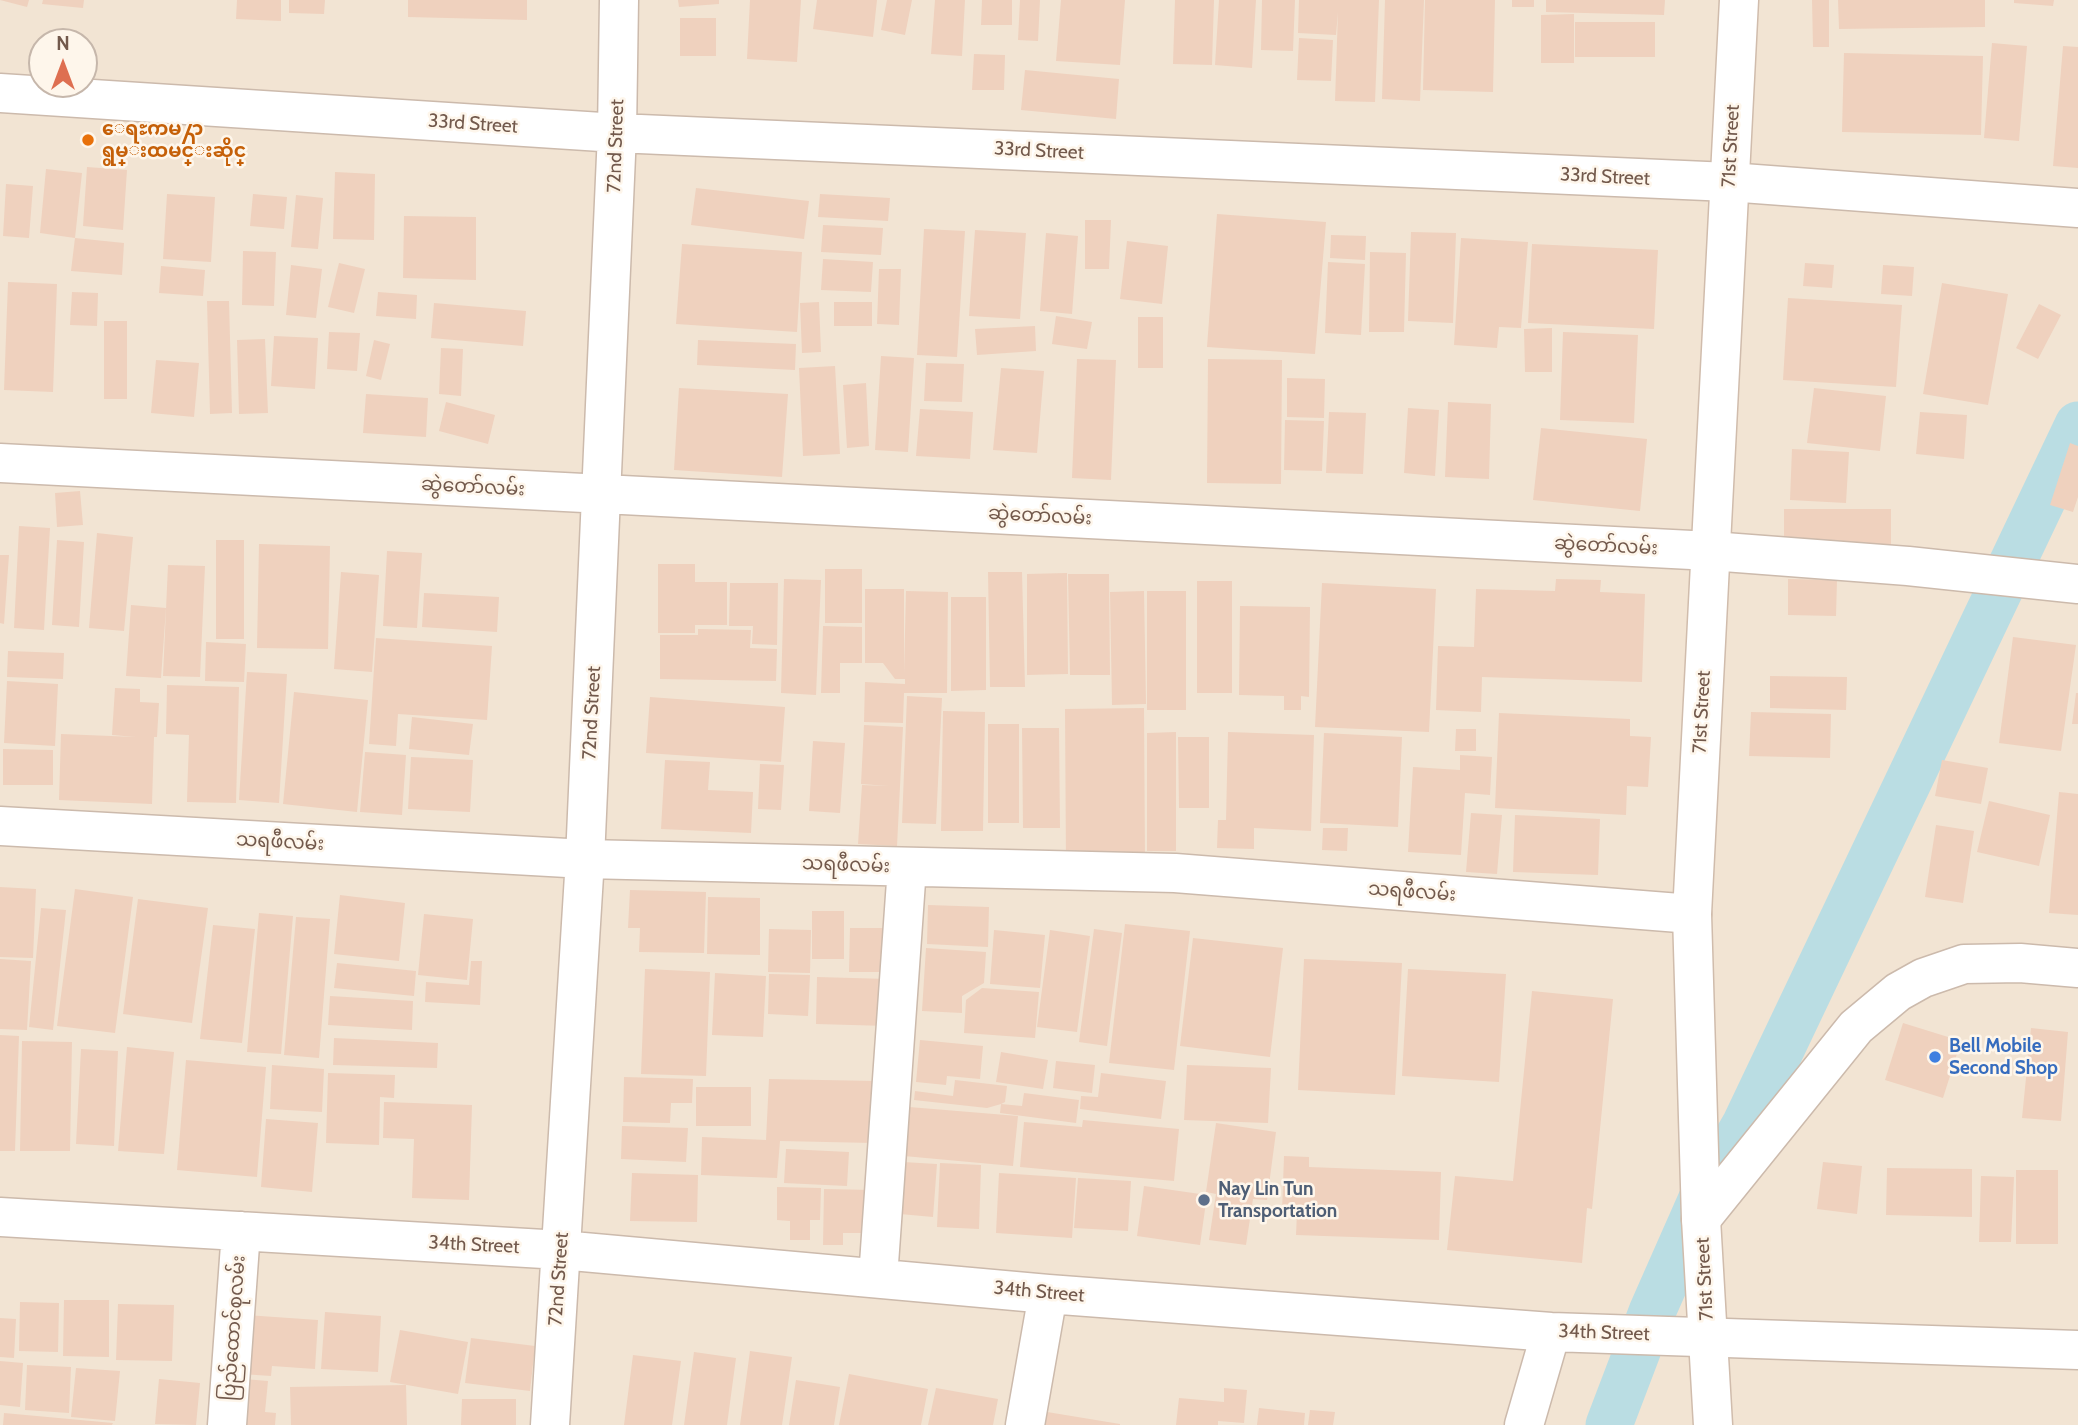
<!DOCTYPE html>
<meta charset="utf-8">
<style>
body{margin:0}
#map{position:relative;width:2078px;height:1425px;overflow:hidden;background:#fbf2e5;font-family:Cabin,sans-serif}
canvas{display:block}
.north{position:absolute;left:28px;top:28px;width:70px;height:70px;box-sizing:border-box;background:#fef6eb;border:2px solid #c6b7ab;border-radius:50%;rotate:0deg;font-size:19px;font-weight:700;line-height:28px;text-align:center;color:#72594c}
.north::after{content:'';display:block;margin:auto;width:24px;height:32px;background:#de6f51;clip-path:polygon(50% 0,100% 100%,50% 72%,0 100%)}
</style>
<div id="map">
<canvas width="2078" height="1425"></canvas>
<div class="north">N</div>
</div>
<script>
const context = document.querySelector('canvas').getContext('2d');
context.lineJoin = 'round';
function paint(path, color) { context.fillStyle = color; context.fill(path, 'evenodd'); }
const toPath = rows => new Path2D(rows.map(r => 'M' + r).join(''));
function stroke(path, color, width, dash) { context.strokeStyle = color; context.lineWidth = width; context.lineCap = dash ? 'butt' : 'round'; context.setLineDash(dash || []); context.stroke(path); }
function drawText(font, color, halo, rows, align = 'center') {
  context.font = font + ' Cabin,"Noto Sans Myanmar",sans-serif'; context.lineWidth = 5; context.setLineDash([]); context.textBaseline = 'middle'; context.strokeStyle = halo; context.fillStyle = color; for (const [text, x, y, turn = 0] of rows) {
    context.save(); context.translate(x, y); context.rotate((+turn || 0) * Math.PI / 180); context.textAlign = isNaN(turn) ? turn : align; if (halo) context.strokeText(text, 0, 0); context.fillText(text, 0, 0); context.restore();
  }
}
const residential = toPath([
 [0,0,2078,0,2078,1425,0,1425],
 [42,42,84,42,84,84,42,84]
]);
const canal = toPath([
 [1609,1425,1652,1312,1701,1201,1745,1125,2078,425]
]);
const building = toPath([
 [0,0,29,0,27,7],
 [43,0,84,0,83,8,42,4],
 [237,0,281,0,281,21,236,19],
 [289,0,325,0,324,14,289,13],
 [408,0,527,0,527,20,408,17],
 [678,0,719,0,719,4,679,7],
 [750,0,801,0,797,62,747,59],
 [817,0,877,0,873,37,813,29],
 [887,0,912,0,905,35,881,30],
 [935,0,965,0,962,56,931,54],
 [982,0,1012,0,1012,25,981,25],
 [1020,0,1040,0,1038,41,1018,40],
 [1061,0,1125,0,1120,65,1056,61],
 [1175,0,1214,0,1212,65,1173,64],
 [1219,0,1256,0,1252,68,1215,65],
 [1262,0,1295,0,1293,51,1261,50],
 [1299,0,1379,0,1375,102,1335,101,1338,12,1336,35,1298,33],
 [1385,0,1424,0,1420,101,1382,99],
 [1425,0,1495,0,1493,92,1423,90],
 [1512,0,1534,0,1534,7,1512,7],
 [1546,0,1665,0,1664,15,1546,12],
 [1812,0,1829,0,1829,47,1813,47],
 [1838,0,1985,0,1985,27,1839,29],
 [2014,0,2054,0,2053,6,2014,3],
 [1574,14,1574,63,1541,63,1541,15],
 [680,18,716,18,716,56,680,56],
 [1575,22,1655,22,1655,57,1575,57],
 [1299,38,1333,40,1331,81,1297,80],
 [1992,43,2027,46,2019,141,1984,138],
 [2063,46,2078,47,2078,168,2053,166],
 [1844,53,1983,56,1981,135,1842,132],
 [974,54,1005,55,1004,90,972,90],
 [1025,70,1119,79,1116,119,1021,110],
 [87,167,127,170,123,230,83,226],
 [46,169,82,173,75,238,40,233],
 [335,172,375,174,374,240,333,239],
 [6,184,33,186,29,238,3,236],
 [696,188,809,201,804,239,691,225],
 [167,194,215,197,211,262,163,259],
 [253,194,287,197,284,229,250,226],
 [820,194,890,198,888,221,818,217],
 [296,195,323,198,318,249,291,247],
 [1217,214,1326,222,1315,354,1207,347],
 [404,216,476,217,476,280,403,278],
 [1085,220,1111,220,1109,269,1085,269],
 [823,225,883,228,881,255,821,252],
 [924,229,965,231,957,357,917,355],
 [975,230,1026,233,1020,319,969,316],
 [1411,232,1456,233,1453,323,1408,321],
 [1046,233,1078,236,1072,314,1040,311],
 [1331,235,1366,236,1365,260,1330,258],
 [75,238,124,243,122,275,71,271],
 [1461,238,1528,242,1521,328,1499,327,1497,348,1454,345],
 [1127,241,1168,246,1162,304,1120,299],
 [682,244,802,252,797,332,676,324],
 [1532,244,1658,250,1654,329,1528,323],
 [243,251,276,252,274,306,242,305],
 [1370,252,1406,253,1404,332,1369,332],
 [823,259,873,262,871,292,821,290],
 [1328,262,1365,264,1361,335,1325,333],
 [339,263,365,269,354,313,328,307],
 [1805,263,1834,265,1832,288,1803,286],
 [291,265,322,269,316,318,286,315],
 [1883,265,1914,267,1912,296,1881,294],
 [161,266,205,270,203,296,159,293],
 [879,269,901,269,899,325,877,324],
 [8,282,57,284,53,392,4,390],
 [1942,283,2008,294,1988,405,1923,394],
 [72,292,98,293,97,326,70,325],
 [378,292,417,295,416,319,376,316],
 [1788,298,1902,305,1896,387,1783,380],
 [207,301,229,301,232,413,210,414],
 [819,302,821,352,802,353,800,303],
 [834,302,872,302,872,326,834,326],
 [434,303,526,311,523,346,431,338],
 [2039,304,2061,315,2038,359,2016,348],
 [1056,316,1092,322,1087,349,1052,344],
 [1138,317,1163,317,1163,368,1138,368],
 [104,321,127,321,127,399,104,399],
 [1035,326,1036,351,977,355,975,329],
 [1552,328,1552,372,1525,372,1524,329],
 [329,332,360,333,357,371,327,369],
 [1563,332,1638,335,1634,423,1560,420],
 [274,336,318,338,315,389,271,386],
 [265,339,268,413,239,414,237,340],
 [374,340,390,344,381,380,366,376],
 [698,340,796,344,795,370,697,365],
 [441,348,463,349,461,396,439,394],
 [881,356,914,358,908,452,875,450],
 [1077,359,1116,360,1111,480,1072,478],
 [1208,359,1282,360,1281,484,1207,483],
 [156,360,199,363,194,417,151,413],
 [926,363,964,364,962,402,924,401],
 [835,366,840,454,803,456,799,368],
 [1001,368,1044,371,1037,453,993,450],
 [1287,378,1325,379,1324,418,1287,417],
 [866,383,869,446,847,448,843,385],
 [679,388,788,394,782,477,674,470],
 [1814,388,1886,396,1880,451,1807,443],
 [366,394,428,398,426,437,363,433],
 [446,402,495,415,488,444,439,431],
 [1448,402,1491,404,1489,479,1445,477],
 [1408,408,1439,410,1435,476,1404,473],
 [920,409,973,412,970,459,916,456],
 [1329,412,1366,413,1363,474,1326,473],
 [1920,412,1967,415,1964,459,1916,454],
 [1285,420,1324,421,1322,471,1284,470],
 [1541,428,1647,439,1640,511,1533,500],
 [2070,443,2078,446,2078,497,2073,512,2050,505],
 [1792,449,1849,452,1846,503,1790,500],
 [80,491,83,525,57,527,55,493],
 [1784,509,1891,509,1891,547,1784,547],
 [19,526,50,528,44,630,14,628],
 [97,533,133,537,124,631,89,628],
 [57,540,84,542,79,627,52,625],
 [216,540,244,540,244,639,216,639],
 [259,544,330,546,328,649,257,648],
 [387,551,422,553,417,628,383,626],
 [0,555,9,555,4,624,0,623],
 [658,564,695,564,695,582,727,582,727,625,695,625,695,633,658,633],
 [168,565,205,566,200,677,163,676],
 [825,569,862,569,862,623,825,623],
 [341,572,379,575,372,672,334,669],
 [988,572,1022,572,1025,687,990,687],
 [1067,573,1068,674,1027,675,1027,574],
 [1068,574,1109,574,1110,675,1070,675],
 [784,579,821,580,816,695,781,693],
 [1556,579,1601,580,1600,592,1645,594,1642,682,1482,677,1481,712,1436,710,1438,646,1474,647,1476,589,1555,591],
 [1788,579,1837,580,1836,616,1788,615],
 [1197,581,1232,581,1232,693,1197,693],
 [730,583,778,583,777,645,752,644,753,626,729,626],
 [1322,583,1436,589,1429,732,1315,727],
 [865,589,904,589,904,674,906,591,948,592,947,693,904,693,903,723,864,722,865,682,905,684,905,679,895,679,883,663,865,663],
 [1144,591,1146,704,1112,705,1110,592],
 [1147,591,1186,591,1186,710,1147,710],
 [424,593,499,597,497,632,422,627],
 [951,597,986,597,986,690,951,691],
 [131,605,166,608,161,678,126,676],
 [1240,606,1310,607,1309,697,1301,696,1301,710,1284,710,1284,696,1239,695],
 [823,626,862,627,862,663,840,663,840,693,821,693],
 [698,629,751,630,750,648,777,649,776,681,660,679,660,635,698,635],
 [2013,637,2076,645,2061,751,1999,743],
 [376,638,492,646,487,720,398,714,396,746,369,744],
 [206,642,246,644,244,682,205,681],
 [8,651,64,653,63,679,7,677],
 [247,672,287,674,279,803,239,800],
 [1770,676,1847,677,1846,710,1770,708],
 [7,681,58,684,55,746,4,743],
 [167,685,239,687,236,803,187,802,189,735,166,734],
 [115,688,140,689,140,702,159,703,157,737,154,737,152,804,59,800,61,734,136,737,112,735],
 [294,692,368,700,357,812,283,804],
 [2076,693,2078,693,2078,724,2072,724],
 [907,696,942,698,936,824,902,823],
 [650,697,785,707,781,762,646,753],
 [1144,708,1145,864,1066,865,1065,709],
 [943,711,985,712,983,831,941,831],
 [1751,712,1831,714,1830,758,1749,756],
 [1499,713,1630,719,1630,736,1651,737,1648,787,1627,786,1626,815,1495,808],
 [412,717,473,724,469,755,409,749],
 [988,724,1019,724,1019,823,988,823],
 [864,725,903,727,897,846,858,844,862,785,889,786,861,784],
 [1022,728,1059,728,1060,828,1023,828],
 [1456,729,1476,729,1476,751,1455,751],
 [1176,732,1176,851,1147,851,1147,733],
 [1228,732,1314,735,1311,831,1254,828,1254,849,1217,848,1218,820,1226,820],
 [1324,733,1402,737,1398,827,1320,823],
 [1178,737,1209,737,1209,808,1179,808],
 [813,741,845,743,840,813,809,811],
 [3,749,53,750,53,785,3,785],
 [365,752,406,755,402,815,360,812],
 [1460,755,1492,757,1490,795,1465,793,1461,855,1408,852,1413,767,1460,770],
 [411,757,473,760,470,812,408,809],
 [665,760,710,762,708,790,753,792,751,833,661,829],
 [1942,760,1988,768,1981,804,1935,796],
 [760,764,784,765,781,810,758,809],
 [2059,792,2078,794,2078,915,2049,913],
 [1989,801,2050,815,2039,866,1977,852],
 [1471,813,1502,815,1497,874,1466,872],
 [1515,815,1600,819,1598,875,1513,872],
 [1936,825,1974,831,1963,903,1925,897],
 [1323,828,1348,828,1347,851,1322,850],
 [0,887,36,889,33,958,0,957],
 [75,889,133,897,115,1033,57,1026],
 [630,890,706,892,704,953,639,952,640,928,628,928],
 [340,895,405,903,399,961,334,954],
 [708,897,760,898,760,955,707,954],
 [138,899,208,908,192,1023,123,1014],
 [928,905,989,907,988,947,927,944],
 [41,908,66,910,53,1030,29,1027],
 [812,911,844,911,844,959,812,959],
 [259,913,293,916,281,1054,247,1052],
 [424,914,473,919,467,980,418,975],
 [296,917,330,919,319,1058,284,1055],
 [1125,924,1190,931,1174,1070,1109,1063],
 [213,925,255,929,242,1043,200,1039],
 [850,928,892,928,892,972,849,972],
 [769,929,811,930,810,973,768,972],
 [1094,929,1122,933,1107,1046,1079,1042],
 [994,930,1045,935,1040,988,990,984],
 [1050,930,1090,936,1077,1032,1037,1027],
 [1193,938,1283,948,1270,1057,1180,1046],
 [926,948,986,952,984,983,962,996,962,1013,922,1011],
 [0,959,31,961,27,1030,0,1029],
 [1304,959,1402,963,1395,1095,1298,1090],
 [471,961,482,961,480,1005,425,1002,426,982,469,985],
 [337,963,416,971,414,996,334,988],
 [645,969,710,972,706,1076,641,1074],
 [1408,969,1506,974,1499,1082,1402,1076],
 [715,973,766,976,763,1037,712,1035],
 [769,974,810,975,808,1016,768,1014],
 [817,977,888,979,887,1026,816,1024],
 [982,988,1039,992,1035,1038,964,1033,966,1000],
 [1532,991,1613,999,1592,1209,1587,1208,1582,1263,1447,1250,1455,1176,1513,1181],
 [330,996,413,1001,412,1030,328,1025],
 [1903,1023,1961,1041,1943,1098,1885,1080],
 [2031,1028,2068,1032,2061,1121,2022,1118],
 [0,1035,19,1036,15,1151,0,1151],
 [334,1038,438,1043,437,1068,333,1065],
 [920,1040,983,1046,980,1079,947,1076,946,1085,916,1082],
 [22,1041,72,1042,70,1151,20,1151],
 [127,1047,174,1052,164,1154,118,1151],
 [81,1049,118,1051,114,1146,76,1144],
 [1001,1052,1048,1060,1043,1089,996,1082],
 [186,1060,266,1067,257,1177,177,1170],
 [1056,1061,1095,1065,1092,1093,1053,1088],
 [272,1065,324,1069,322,1112,270,1109],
 [1187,1065,1271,1068,1268,1123,1184,1120],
 [328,1073,395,1075,394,1098,380,1097,379,1145,326,1143],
 [1101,1073,1166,1081,1161,1119,1080,1109,1081,1096,1098,1097],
 [624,1077,693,1079,692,1103,671,1103,670,1123,623,1122],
 [769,1079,875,1081,873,1143,780,1141,777,1178,701,1175,702,1137,766,1140],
 [955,1080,1007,1086,1005,1102,1001,1104,1022,1106,1024,1093,1079,1100,1076,1123,1000,1113,1001,1104,987,1108,914,1100,915,1091,953,1096],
 [696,1087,751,1087,751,1126,696,1126],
 [384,1102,472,1105,469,1200,412,1198,414,1139,383,1138],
 [909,1107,1018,1116,1013,1166,904,1156],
 [266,1119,318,1123,312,1192,261,1187],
 [1083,1120,1179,1129,1174,1181,1020,1167,1024,1122,1082,1127],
 [1216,1123,1276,1132,1267,1200,1253,1199,1246,1245,1209,1240,1216,1194,1206,1192],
 [622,1126,688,1128,686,1162,621,1159],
 [786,1149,849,1152,847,1186,784,1183],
 [1284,1156,1309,1157,1309,1167,1441,1172,1439,1240,1296,1235,1297,1212,1282,1212],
 [903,1162,937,1164,933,1217,900,1214],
 [1823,1162,1862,1166,1857,1214,1817,1209],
 [940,1163,981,1165,979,1229,937,1227],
 [1887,1168,1972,1169,1972,1217,1886,1215],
 [2016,1170,2058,1170,2058,1244,2016,1244],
 [632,1173,698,1175,697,1222,630,1221],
 [999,1173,1076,1178,1072,1238,996,1233],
 [1981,1176,2014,1177,2011,1242,1979,1242],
 [1078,1178,1131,1181,1128,1231,1074,1228],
 [1144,1186,1207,1195,1200,1245,1137,1236],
 [777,1187,821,1188,820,1220,810,1220,810,1240,790,1240,790,1221,777,1220],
 [824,1189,874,1190,873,1233,843,1233,843,1245,823,1245],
 [64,1300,109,1300,109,1357,63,1356],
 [20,1302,59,1303,58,1352,19,1351],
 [118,1304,174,1305,172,1361,116,1360],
 [325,1312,381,1316,378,1372,321,1369],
 [246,1315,318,1320,315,1369,272,1366,271,1376,242,1374],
 [0,1318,16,1319,14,1358,0,1357],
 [400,1330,468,1342,458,1394,390,1382],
 [471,1338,535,1346,530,1391,465,1383],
 [750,1351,792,1357,782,1425,740,1425],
 [694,1352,736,1358,727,1425,684,1425],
 [633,1355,681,1361,672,1425,624,1425],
 [0,1361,23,1363,20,1407,0,1405],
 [27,1365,71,1367,69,1413,25,1410],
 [76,1368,120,1371,115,1421,71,1417],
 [849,1374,928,1389,921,1425,839,1425],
 [159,1379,200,1383,196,1425,155,1424],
 [244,1379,268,1381,265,1412,276,1413,275,1425,240,1425],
 [796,1380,840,1387,834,1425,789,1425],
 [406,1385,407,1425,291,1425,290,1387],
 [936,1388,998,1399,993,1425,928,1425],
 [1224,1388,1247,1390,1244,1423,1218,1421,1218,1425,1176,1425,1179,1398,1224,1402],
 [462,1399,516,1399,516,1425,461,1425],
 [1259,1408,1305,1413,1304,1425,1257,1425],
 [1029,1409,1120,1424,1120,1425,1027,1425],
 [1310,1410,1335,1412,1333,1425,1308,1425],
 [4,1413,113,1423,112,1425,3,1425]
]);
const minor = toPath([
 [0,93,617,133,1729,182,2078,208],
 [0,463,1711,551,1908,566,2078,584],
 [0,826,585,859,1175,873,1692,914],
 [0,1217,561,1250,1048,1294,1551,1332,2078,1350],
 [1701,1219,1856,1027,1898,992,1923,978,1964,964,2020,963,2078,968],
 [878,1278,907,867],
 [227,1425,241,1231],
 [550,1425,585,859,617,133,619,0],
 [1025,1425,1048,1294],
 [1524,1425,1551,1332]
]);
const secondary = toPath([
 [1713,1425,1701,1219,1692,914,1739,0]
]);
const markers = [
 [88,140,7,"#e8710a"],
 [1935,1057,7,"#3f7fe0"],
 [1204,1200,7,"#5c6f8a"]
];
const streetNames = [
 ["33rd Street",473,124,4],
 ["72nd Street",616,146,-88],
 ["71st Street",1731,146,-87],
 ["33rd Street",1039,151,3],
 ["33rd Street",1605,177,3],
 ["ဆွဲတော်လမ်း",473,487,3],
 ["ဆွဲတော်လမ်း",1040,516,3],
 ["ဆွဲတော်လမ်း",1606,546,3],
 ["71st Street",1702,712,-87],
 ["72nd Street",592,713,-87],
 ["သရဖီလမ်း",280,842,3],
 ["သရဖီလမ်း",846,865,2],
 ["သရဖီလမ်း",1412,892,4],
 ["34th Street",474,1245,3],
 ["72nd Street",559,1279,-86],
 ["71st Street",1705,1279,-93],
 ["34th Street",1039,1292,5],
 ["ပြည်ထောင်စုလမ်း",234,1328,-86],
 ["34th Street",1604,1333,2]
];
const foodNames = [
 ["ေရႊကမ႓ာ",102,129],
 ["ရွမ္းထမင္းဆိုင္",102,151]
];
const shopNames = [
 ["Bell Mobile",1949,1046],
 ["Second Shop",1949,1068]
];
const serviceNames = [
 ["Nay Lin Tun",1218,1189],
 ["Transportation",1218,1211]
];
paint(residential, '#f2e4d3');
stroke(canal, '#badde3', 47);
paint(building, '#efd1be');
stroke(minor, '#ccbaac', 41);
stroke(secondary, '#d0bcac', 41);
stroke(minor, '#fff', 38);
stroke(secondary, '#fff', 38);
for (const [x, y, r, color] of markers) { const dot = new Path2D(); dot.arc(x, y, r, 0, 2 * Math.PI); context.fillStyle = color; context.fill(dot); stroke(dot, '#fef6eb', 2.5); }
drawText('19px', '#72594c', '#fef6eb', streetNames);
drawText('bold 19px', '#c56008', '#fef6eb', foodNames, 'left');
drawText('bold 19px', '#366cbe', '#fef6eb', shopNames, 'left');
drawText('bold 19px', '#4e5e75', '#fef6eb', serviceNames, 'left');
</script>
